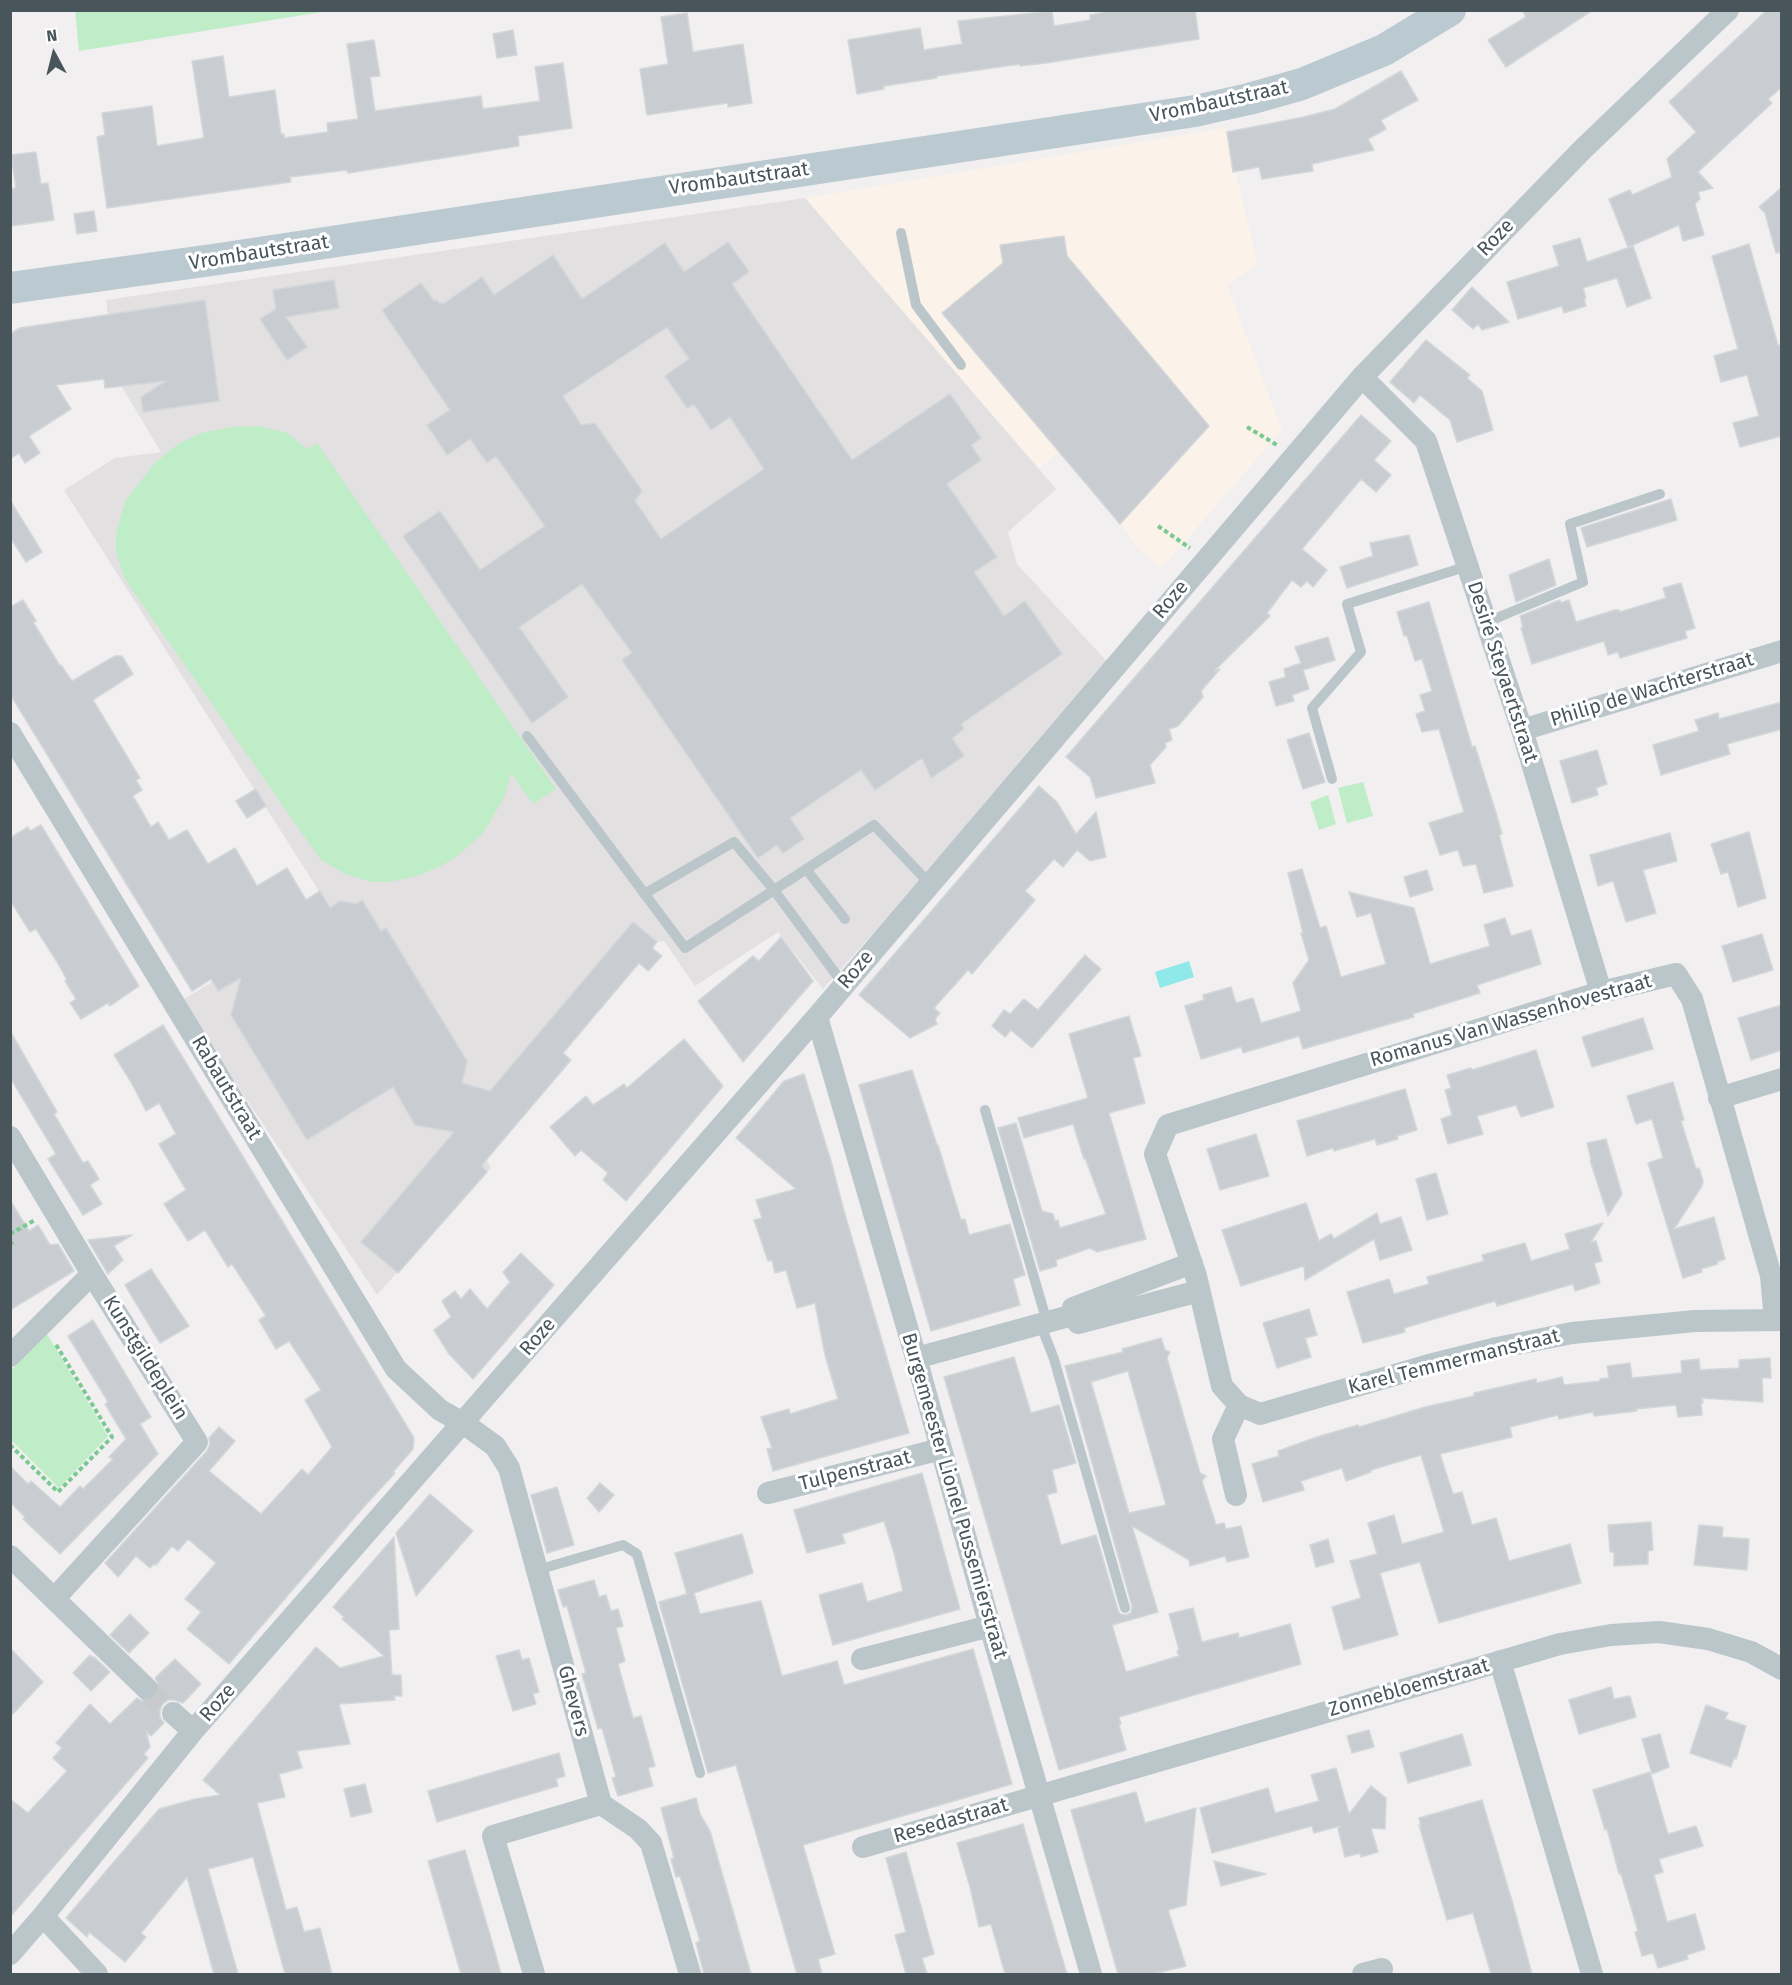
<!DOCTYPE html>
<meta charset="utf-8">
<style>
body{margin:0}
#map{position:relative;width:1792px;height:1985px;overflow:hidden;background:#f1efef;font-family:"Fira Sans",sans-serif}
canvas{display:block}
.frame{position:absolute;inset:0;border:12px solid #48565c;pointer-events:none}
.north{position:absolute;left:24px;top:24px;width:60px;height:60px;-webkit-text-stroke:4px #fff;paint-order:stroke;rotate:353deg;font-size:16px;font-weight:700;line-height:24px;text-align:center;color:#48565c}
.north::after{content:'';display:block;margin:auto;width:21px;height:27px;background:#48565c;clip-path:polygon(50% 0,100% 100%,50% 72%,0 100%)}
</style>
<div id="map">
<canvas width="1792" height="1985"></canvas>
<div class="frame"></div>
<div class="north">N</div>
</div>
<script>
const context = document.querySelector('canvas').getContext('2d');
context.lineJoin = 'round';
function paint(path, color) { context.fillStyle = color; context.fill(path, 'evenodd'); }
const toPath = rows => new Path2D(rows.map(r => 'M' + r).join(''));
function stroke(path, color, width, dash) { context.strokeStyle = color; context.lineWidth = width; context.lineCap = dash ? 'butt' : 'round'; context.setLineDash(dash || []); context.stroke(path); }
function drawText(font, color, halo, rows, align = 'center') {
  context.font = font + ' "Fira Sans",sans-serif'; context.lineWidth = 6; context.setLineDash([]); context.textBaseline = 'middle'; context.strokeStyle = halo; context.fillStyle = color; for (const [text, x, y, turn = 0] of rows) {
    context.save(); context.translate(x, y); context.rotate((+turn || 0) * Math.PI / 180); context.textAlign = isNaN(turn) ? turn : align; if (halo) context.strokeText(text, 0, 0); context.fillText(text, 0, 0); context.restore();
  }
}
const commercial = toPath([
 [1225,128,1258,265,1227,285,1282,430,1161,569,1135,545,1120,524,1060,452,1039,468,805,198]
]);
const education = toPath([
 [805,198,1056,489,1008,532,1017,564,1113,668,823,989,778,932,695,986,664,941,657,942,481,1150,491,1168,377,1295,181,1001,331,910,64,490,115,458,161,452,116,377,106,300]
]);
const green = toPath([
 [75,10,328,10,328,11,79,51],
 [259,426,287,433,307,449,317,443,556,789,533,804,511,773,504,798,483,833,456,857,439,867,414,877,389,882,372,882,345,874,320,859,127,582,122,571,116,550,116,534,121,516,126,500,155,463,178,444,202,433,232,427],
 [1363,782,1373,816,1347,823,1338,788],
 [1328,795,1336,824,1319,830,1310,802],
 [47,1334,108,1436,59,1488,11,1440,11,1370]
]);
const water = toPath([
 [1189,961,1194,977,1160,988,1155,972]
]);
const building = toPath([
 [1114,10,1195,10,1199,39,1046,63,1020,66,1020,64,937,76,937,78,884,86,884,89,857,94,848,40,920,28,924,50,962,44,958,21,1052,11,1054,26,1090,20,1090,15,1114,10],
 [1522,10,1593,10,1506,67,1488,40,1526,17,1522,10],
 [1767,10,1782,10,1782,87,1768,99,1772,103,1698,172,1713,188,1698,192,1700,199,1695,204,1704,235,1683,241,1679,225,1628,247,1609,199,1630,190,1632,195,1672,177,1667,159,1696,132,1669,102,1767,10],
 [687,13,693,52,743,44,752,103,728,107,728,103,647,115,640,69,668,64,661,17,687,13],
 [513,30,517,55,497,58,493,34,513,30],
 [374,40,380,76,370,77,375,111,481,96,483,109,540,101,535,67,563,63,572,128,518,136,519,146,348,173,347,170,290,177,291,182,107,208,97,137,105,135,102,113,152,106,157,146,204,138,192,61,223,56,229,97,275,90,281,134,284,134,284,138,328,132,327,123,358,119,347,44,374,40],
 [1401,71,1418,100,1381,120,1386,129,1368,139,1374,150,1312,164,1313,171,1262,179,1259,167,1233,172,1227,132,1304,117,1335,109,1401,71],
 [36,152,41,184,48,183,54,220,12,226,10,189,16,188,11,155,36,152],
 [1782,187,1782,252,1776,253,1765,213,1759,207,1782,187],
 [94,211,97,231,77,234,74,214,94,211],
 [1064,236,1067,256,1209,426,1120,524,942,313,1003,263,1000,245,1064,236],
 [1580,238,1587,262,1633,246,1651,298,1627,307,1617,278,1583,288,1586,298,1584,299,1586,306,1564,313,1562,306,1518,319,1507,282,1559,266,1553,246,1580,238],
 [728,242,749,272,732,284,852,460,950,394,981,438,971,445,981,460,947,484,997,557,974,572,1004,616,1025,601,1062,654,961,724,964,729,952,738,964,756,931,778,922,758,875,790,861,770,790,818,804,839,783,853,777,845,758,858,622,660,632,653,582,584,519,627,568,697,532,723,403,536,440,511,480,570,545,526,496,456,487,463,470,439,447,455,427,425,450,410,382,310,421,283,434,301,437,300,440,304,442,302,443,304,482,277,494,295,553,255,582,299,665,243,684,272,728,242],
 [667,327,689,359,665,376,687,408,694,404,711,430,730,417,764,469,661,539,635,501,642,491,595,423,581,425,563,396,667,327],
 [1749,244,1778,345,1782,345,1782,436,1740,447,1733,423,1759,416,1747,375,1721,382,1714,356,1738,349,1712,256,1749,244],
 [334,280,339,308,286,317,307,347,287,360,260,319,276,309,273,290,334,280],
 [1472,287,1509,322,1482,330,1478,324,1473,329,1452,310,1472,287],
 [205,300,219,401,143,412,141,397,166,381,105,388,104,379,56,385,71,409,29,436,40,453,25,463,19,453,10,459,10,334,20,328,205,300],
 [1426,340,1470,375,1467,378,1482,391,1493,430,1457,442,1450,420,1420,395,1414,403,1390,382,1426,340],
 [1361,415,1391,441,1374,460,1391,475,1376,492,1361,479,1302,549,1327,570,1313,587,1307,581,1301,587,1292,580,1267,613,1270,616,1214,671,1220,669,1201,691,1203,697,1178,726,1169,729,1172,740,1165,743,1166,747,1150,765,1155,783,1096,798,1090,777,1066,757,1361,415],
 [1671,499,1677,520,1587,547,1581,528,1671,499],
 [10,500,42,552,26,562,10,537,10,500],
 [1409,535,1418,565,1347,588,1340,567,1373,556,1370,543,1409,535],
 [1549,559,1556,585,1516,602,1509,575,1549,559],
 [1681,583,1695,628,1685,631,1687,638,1620,658,1618,652,1608,655,1604,641,1532,664,1521,628,1523,627,1520,616,1560,600,1561,603,1569,600,1576,622,1615,610,1619,610,1620,612,1666,598,1663,588,1681,583],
 [23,600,36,621,33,622,60,666,61,665,72,681,115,656,122,656,133,674,93,700,140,778,136,780,142,790,133,796,151,827,158,822,169,840,187,830,208,864,235,848,257,886,287,868,306,900,320,891,330,908,340,901,356,904,362,900,381,931,386,928,467,1061,462,1083,490,1091,633,922,657,942,652,948,662,956,648,971,639,963,563,1053,571,1060,486,1160,482,1166,487,1172,398,1273,361,1242,454,1132,415,1125,393,1087,307,1140,231,1015,241,978,218,991,211,979,192,991,10,694,10,607,23,600],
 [1429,602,1472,747,1475,746,1496,813,1502,834,1499,835,1513,886,1484,893,1476,864,1463,866,1458,850,1440,855,1429,823,1464,812,1439,729,1422,732,1416,714,1425,711,1420,695,1432,691,1422,659,1415,661,1407,636,1404,636,1397,612,1429,602],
 [1328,637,1335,660,1303,670,1309,689,1292,695,1294,701,1276,706,1269,682,1286,677,1284,669,1301,663,1295,647,1328,637],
 [1782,702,1782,729,1727,744,1730,754,1661,775,1653,745,1699,731,1695,720,1718,713,1719,719,1782,702],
 [1309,733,1325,782,1303,789,1287,740,1309,733],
 [1597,750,1607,784,1596,788,1598,795,1572,803,1560,761,1597,750],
 [1039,786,1057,802,1076,834,1096,812,1106,857,1090,861,1077,850,1063,867,1054,859,1025,891,1035,900,972,974,968,970,934,1008,940,1013,935,1019,937,1024,910,1038,859,995,1039,786],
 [256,789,266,806,247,818,236,801,256,789],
 [41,825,139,986,110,1006,108,1003,81,1019,70,1003,76,999,65,981,67,980,57,962,36,929,30,932,10,900,10,838,28,827,30,831,41,825],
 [1749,832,1766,898,1738,907,1728,872,1721,874,1711,844,1749,832],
 [1670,833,1677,861,1643,870,1656,913,1626,922,1613,881,1598,886,1590,855,1670,833],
 [1302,869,1320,928,1326,926,1341,977,1386,964,1371,913,1357,917,1349,892,1414,908,1430,964,1490,946,1484,925,1505,918,1511,936,1531,930,1541,964,1477,985,1480,993,1413,1014,1414,1017,1303,1049,1299,1036,1243,1053,1241,1047,1201,1059,1185,1006,1204,1000,1203,995,1231,987,1236,1003,1253,998,1261,1023,1301,1011,1293,983,1309,960,1301,933,1303,933,1288,873,1302,869],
 [1427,870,1433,890,1410,897,1404,877,1427,870],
 [1762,934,1773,970,1733,982,1722,946,1762,934],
 [781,937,813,981,743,1062,698,1001,753,956,759,961,781,937],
 [1085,955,1101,969,1032,1048,1011,1030,1005,1037,992,1026,1004,1010,1010,1014,1024,999,1038,1010,1085,955],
 [1782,1005,1782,1050,1751,1060,1738,1018,1782,1005],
 [1129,1016,1141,1056,1133,1058,1145,1103,1109,1113,1146,1239,1097,1252,1090,1248,1056,1260,1057,1266,1040,1271,998,1128,1016,1123,1042,1211,1053,1214,1055,1221,1058,1220,1060,1228,1106,1214,1085,1158,1084,1159,1073,1124,1024,1138,1018,1118,1088,1098,1069,1034,1129,1016],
 [1643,1018,1653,1049,1592,1067,1582,1037,1643,1018],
 [163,1025,414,1438,413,1449,393,1472,395,1473,362,1509,229,1664,187,1629,201,1612,185,1599,216,1563,188,1539,178,1551,172,1546,156,1565,154,1564,150,1568,136,1556,118,1577,105,1563,207,1451,210,1444,209,1438,219,1427,235,1441,209,1471,261,1514,302,1469,308,1475,332,1447,305,1400,321,1390,289,1341,276,1349,259,1320,266,1316,232,1264,228,1267,205,1230,188,1241,164,1204,186,1190,159,1144,176,1134,159,1103,146,1111,131,1082,114,1055,163,1025],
 [10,1031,57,1112,54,1114,83,1163,88,1161,99,1179,90,1185,102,1204,83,1215,48,1159,56,1154,10,1077,10,1031],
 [684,1039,723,1086,626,1201,603,1180,608,1173,581,1150,575,1156,550,1127,586,1096,593,1105,624,1084,627,1088,684,1039],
 [1536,1050,1554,1107,1521,1117,1516,1105,1477,1116,1483,1134,1448,1144,1441,1119,1452,1115,1445,1090,1451,1088,1447,1075,1471,1068,1472,1070,1536,1050],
 [912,1070,937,1145,938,1145,961,1220,965,1219,969,1235,1010,1224,1025,1275,1013,1279,1020,1305,931,1331,859,1085,912,1070],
 [804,1074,831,1161,844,1211,909,1433,773,1471,767,1449,772,1448,761,1417,789,1409,790,1414,838,1399,825,1355,815,1303,797,1308,786,1270,775,1273,772,1260,768,1261,754,1220,762,1218,756,1200,796,1189,736,1138,784,1081,804,1074],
 [1673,1082,1684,1120,1681,1121,1696,1169,1699,1168,1703,1181,1702,1186,1674,1229,1714,1217,1725,1259,1717,1262,1718,1264,1701,1269,1702,1272,1683,1278,1648,1163,1663,1158,1652,1119,1636,1124,1627,1096,1673,1082],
 [1405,1089,1417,1130,1397,1136,1398,1139,1377,1145,1375,1139,1334,1151,1333,1148,1307,1156,1297,1121,1405,1089],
 [1256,1134,1269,1176,1220,1190,1207,1149,1256,1134],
 [1606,1139,1622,1194,1608,1216,1590,1160,1591,1159,1587,1143,1606,1139],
 [1436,1173,1448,1214,1427,1220,1416,1179,1436,1173],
 [10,1200,29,1231,38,1225,50,1245,58,1244,74,1271,10,1310,10,1200],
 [1306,1203,1319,1241,1331,1234,1334,1239,1377,1213,1380,1224,1401,1217,1412,1250,1380,1260,1374,1239,1305,1280,1304,1266,1241,1286,1222,1230,1306,1203],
 [1603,1223,1591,1242,1596,1241,1602,1261,1594,1263,1600,1283,1575,1291,1573,1284,1497,1306,1495,1301,1404,1328,1405,1332,1363,1343,1347,1292,1389,1279,1394,1294,1429,1284,1427,1277,1484,1261,1482,1255,1525,1243,1531,1261,1570,1249,1565,1234,1603,1223],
 [132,1235,114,1246,123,1260,108,1274,88,1240,132,1235],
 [521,1253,554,1285,473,1379,449,1354,434,1330,451,1317,442,1301,455,1291,461,1299,470,1289,487,1309,510,1282,503,1272,521,1253],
 [151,1269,189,1326,160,1343,125,1285,151,1269],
 [1309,1309,1317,1335,1305,1338,1311,1357,1277,1368,1263,1323,1309,1309],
 [93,1320,151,1417,140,1424,158,1454,60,1554,23,1519,25,1517,10,1502,10,1466,28,1484,31,1481,60,1507,80,1486,83,1489,113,1459,109,1457,126,1439,105,1404,108,1402,68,1336,93,1320],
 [1161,1338,1165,1350,1170,1352,1167,1358,1200,1473,1206,1476,1202,1481,1216,1525,1224,1523,1226,1529,1241,1526,1249,1557,1227,1562,1225,1556,1190,1566,1189,1560,1132,1526,1158,1612,1112,1625,1126,1672,1179,1656,1177,1651,1179,1650,1169,1614,1193,1608,1202,1642,1238,1633,1239,1638,1290,1624,1301,1664,1119,1717,1121,1724,1119,1725,1126,1750,1059,1770,944,1377,1014,1357,1031,1413,1059,1405,1076,1463,1052,1470,1057,1492,1047,1495,1061,1545,1096,1535,1118,1610,1120,1614,1126,1615,1131,1613,1132,1606,1065,1366,1123,1352,1122,1349,1161,1338],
 [1128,1371,1166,1505,1129,1513,1091,1382,1128,1371],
 [1770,1358,1771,1378,1762,1378,1763,1402,1702,1398,1703,1403,1701,1403,1702,1415,1678,1417,1676,1405,1636,1409,1637,1411,1594,1416,1593,1412,1559,1419,1558,1415,1510,1427,1512,1437,1440,1454,1453,1494,1462,1492,1472,1525,1496,1518,1509,1561,1570,1544,1581,1583,1439,1623,1420,1562,1380,1573,1398,1635,1344,1650,1332,1607,1361,1598,1350,1561,1377,1554,1368,1523,1394,1515,1402,1544,1444,1532,1421,1455,1371,1470,1371,1472,1346,1481,1342,1468,1301,1481,1304,1490,1263,1502,1252,1464,1279,1456,1278,1451,1317,1437,1358,1425,1359,1427,1425,1407,1474,1396,1474,1393,1536,1379,1537,1383,1562,1377,1564,1385,1600,1381,1600,1379,1609,1378,1607,1366,1630,1363,1632,1378,1682,1373,1681,1361,1699,1359,1700,1370,1739,1368,1739,1360,1770,1358],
 [922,1473,960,1609,833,1645,819,1595,862,1583,867,1602,903,1591,894,1553,884,1521,842,1534,845,1543,807,1553,794,1510,922,1473],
 [600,1483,614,1495,599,1512,587,1498,600,1483],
 [557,1487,574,1545,547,1553,531,1495,557,1487],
 [430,1494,473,1531,416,1596,396,1533,430,1494],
 [1651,1522,1653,1550,1648,1551,1648,1564,1614,1566,1614,1552,1610,1552,1608,1525,1651,1522],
 [1699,1525,1723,1527,1722,1537,1749,1539,1747,1570,1694,1565,1699,1525],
 [742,1534,753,1573,694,1593,700,1614,761,1601,782,1676,837,1661,844,1685,973,1649,1012,1784,803,1845,835,1954,818,1959,822,1974,797,1974,736,1765,708,1773,659,1602,687,1594,675,1553,742,1534],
 [394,1537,399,1629,389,1630,392,1675,401,1675,402,1696,394,1696,395,1700,339,1704,350,1744,297,1751,302,1768,279,1774,285,1797,257,1803,286,1910,297,1907,304,1932,320,1928,332,1974,285,1974,253,1857,208,1869,238,1974,214,1974,187,1877,141,1933,146,1937,125,1962,89,1932,87,1937,66,1918,159,1809,195,1799,220,1795,203,1780,316,1647,340,1668,384,1656,342,1619,344,1617,333,1607,394,1537],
 [1328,1539,1334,1562,1316,1567,1310,1545,1328,1539],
 [594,1580,599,1597,606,1595,611,1611,618,1609,623,1626,616,1628,625,1661,618,1664,633,1718,641,1716,655,1766,648,1768,653,1786,618,1796,612,1778,616,1777,602,1728,598,1729,582,1674,586,1673,567,1606,563,1607,558,1590,594,1580],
 [130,1614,149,1633,129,1653,110,1635,130,1614],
 [10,1648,43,1682,10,1717,10,1648],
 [519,1650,522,1660,529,1658,539,1692,533,1694,536,1704,513,1711,496,1656,519,1650],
 [90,1655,93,1658,94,1657,110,1672,91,1691,73,1673,90,1655],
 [175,1659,201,1684,183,1703,175,1700,168,1700,163,1704,160,1710,160,1717,164,1723,151,1736,146,1731,150,1747,144,1754,148,1758,10,1917,10,1799,28,1813,67,1771,53,1758,62,1748,56,1743,90,1704,110,1724,137,1698,142,1701,149,1701,156,1697,159,1692,159,1685,155,1678,175,1659],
 [1611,1687,1614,1699,1630,1696,1636,1717,1579,1734,1569,1700,1611,1687],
 [1706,1705,1728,1713,1725,1719,1746,1726,1736,1759,1734,1758,1731,1767,1690,1753,1706,1705],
 [1369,1730,1374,1747,1352,1753,1347,1736,1369,1730],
 [1462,1734,1471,1765,1408,1783,1400,1753,1462,1734],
 [1660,1734,1669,1767,1652,1774,1642,1739,1660,1734],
 [559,1753,565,1776,556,1779,558,1786,437,1822,428,1791,559,1753],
 [1336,1768,1349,1814,1371,1786,1386,1798,1385,1829,1371,1828,1378,1852,1361,1857,1360,1853,1345,1857,1338,1829,1340,1826,1314,1833,1312,1826,1212,1853,1200,1808,1268,1788,1275,1813,1319,1801,1311,1775,1336,1768],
 [1650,1772,1668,1834,1696,1826,1703,1846,1659,1859,1663,1872,1654,1875,1667,1922,1695,1914,1705,1949,1687,1955,1688,1959,1658,1968,1653,1953,1642,1956,1635,1932,1638,1931,1621,1874,1619,1874,1607,1829,1605,1830,1593,1790,1650,1772],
 [365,1784,372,1812,351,1817,344,1789,365,1784],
 [1136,1792,1145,1823,1196,1808,1186,1905,1168,1910,1186,1966,1153,1974,1118,1974,1071,1810,1136,1792],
 [696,1798,700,1814,710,1831,751,1974,704,1974,696,1943,700,1941,680,1876,676,1877,671,1859,674,1858,661,1808,696,1798],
 [1482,1800,1512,1901,1532,1974,1491,1974,1473,1913,1447,1920,1419,1825,1421,1827,1419,1818,1482,1800],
 [1023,1824,1055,1934,1067,1974,1005,1974,991,1924,979,1927,970,1887,957,1843,1023,1824],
 [465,1850,495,1952,501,1974,461,1974,428,1861,465,1850],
 [906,1852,934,1954,922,1958,927,1974,906,1974,895,1935,906,1932,886,1858,906,1852],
 [1214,1861,1266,1874,1221,1886,1214,1861]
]);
const streetTunnel = toPath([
 [146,1688,173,1713]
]);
const path = toPath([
 [1247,427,1277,445],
 [1158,526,1190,548],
 [10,1234,35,1220],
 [10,1241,13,1246,10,1248],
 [10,1445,58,1492,112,1437,55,1343]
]);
const lane = toPath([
 [901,233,916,305,961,365],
 [1487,622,1583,582,1570,524,1660,494],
 [527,736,685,948,874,825,930,884],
 [1332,779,1312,708,1361,652,1347,604,1468,566],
 [806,869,845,919],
 [644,894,734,842,774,890,844,985],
 [985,1110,1047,1322],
 [1040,1323,1054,1359,1125,1608],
 [537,1570,623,1545,637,1554,700,1773]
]);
const street = toPath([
 [1362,377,1426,441,1522,730,1601,992],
 [1522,730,1782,651],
 [10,733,396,1369,440,1410,463,1423,495,1446,509,1468,601,1804,638,1829,651,1843,690,1974],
 [817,1017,916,1358,990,1626,1091,1974],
 [1719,1098,1782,1079],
 [10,1137,92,1274,197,1442,54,1599],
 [1192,1263,1073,1308,1073,1315,1078,1323,1199,1291],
 [1775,1320,1771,1276,1692,999,1676,974,1601,992,1168,1125,1155,1154,1196,1276,1222,1386,1239,1405,1260,1414,1429,1365,1497,1348,1572,1333,1695,1321,1782,1320],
 [10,1356,92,1274],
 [916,1358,1073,1315],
 [768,1493,941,1449],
 [1236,1495,1223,1439,1239,1405],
 [10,1556,146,1688],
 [862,1659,990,1626],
 [1500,1661,1592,1974],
 [173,1713,193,1731],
 [863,1847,1560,1644,1611,1635,1659,1632,1708,1639,1751,1652,1782,1669],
 [43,1916,97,1974],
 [10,1954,43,1916,193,1731,817,1017,1362,377,1582,150,1728,10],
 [534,1974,493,1836,601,1804],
 [1363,1974,1382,1969]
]);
const secondary = toPath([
 [10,288,219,259,1195,111,1249,99,1302,84,1384,50,1450,10]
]);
const streetNames = [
 ["Vrombautstraat",1219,102,-12],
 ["Vrombautstraat",739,179,-8],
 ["Roze",1496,238,-46],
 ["Vrombautstraat",259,253,-9],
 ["Roze",1171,600,-50],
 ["Desiré Steyaertstraat",1502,672,72],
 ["Philip de Wachterstraat",1652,690,-17],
 ["Roze",856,970,-50],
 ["Romanus Van Wassenhovestraat",1511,1021,-16],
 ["Rabautstraat",226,1088,59],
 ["Roze",538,1337,-49],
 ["Kunstgildeplein",145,1358,58],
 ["Karel Temmermanstraat",1454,1362,-14],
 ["Tulpenstraat",855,1471,-14],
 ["Burgemeester Lionel Pussemierstraat",954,1496,74],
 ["Zonnebloemstraat",1409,1688,-16],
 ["Ghevers",573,1701,75],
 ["Roze",218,1703,-49],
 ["Resedastraat",951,1821,-16]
];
paint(commercial, '#fbf2e9');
paint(education, '#e2e0e1');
paint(green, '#bfedc7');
paint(water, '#8ee9e8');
paint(building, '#c9cdd1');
stroke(building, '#d3d7da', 1.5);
stroke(streetTunnel, '#c7c9ca', 22, [22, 11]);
stroke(path, '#78ca90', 4, [4.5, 3]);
stroke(lane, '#bbc6cb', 10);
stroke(street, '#bbc6cb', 22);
stroke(secondary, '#bbcad0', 32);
drawText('20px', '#48565c', '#fff', streetNames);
</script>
